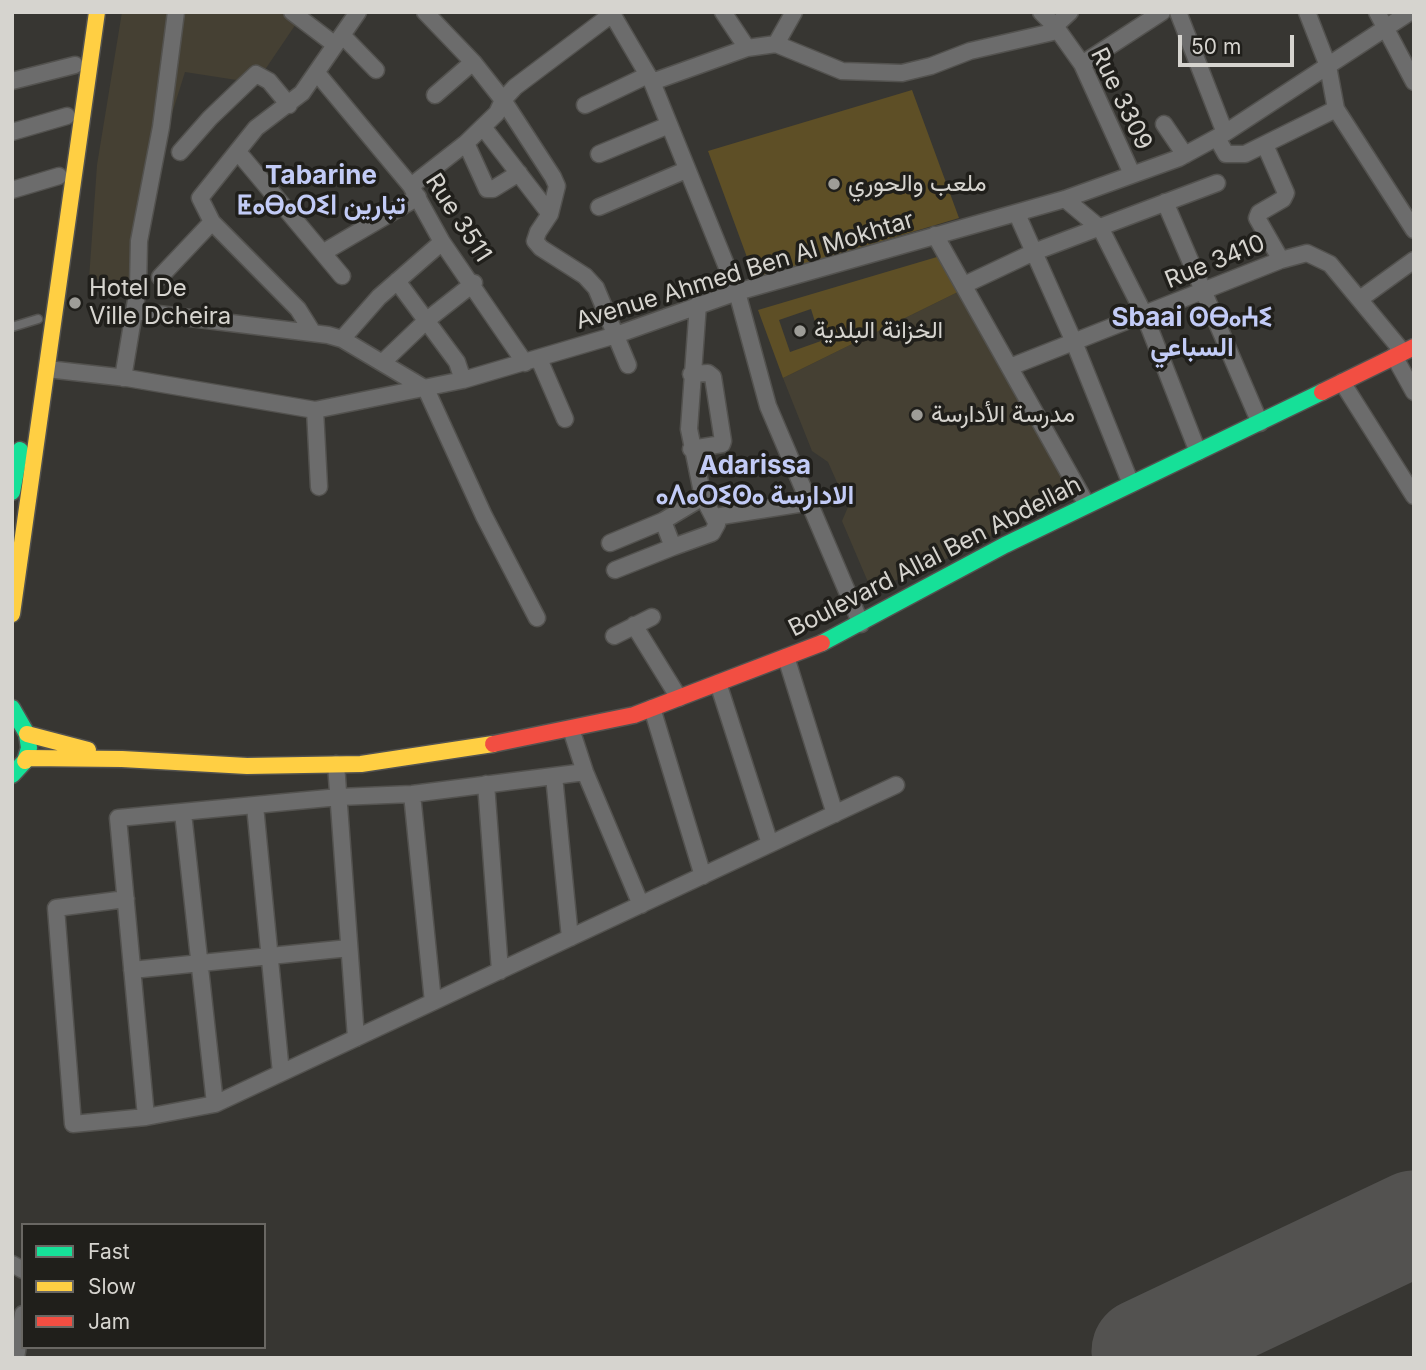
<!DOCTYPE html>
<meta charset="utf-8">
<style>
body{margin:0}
#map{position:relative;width:1426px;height:1370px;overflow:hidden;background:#373632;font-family:Inter,sans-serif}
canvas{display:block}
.frame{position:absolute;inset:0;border:14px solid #d6d4cf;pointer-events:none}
.legend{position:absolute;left:21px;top:1223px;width:245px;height:126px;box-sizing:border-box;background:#201f1b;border:2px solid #696763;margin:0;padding:9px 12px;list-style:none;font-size:21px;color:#d6d4cf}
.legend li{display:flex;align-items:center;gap:14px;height:35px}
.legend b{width:35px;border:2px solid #696763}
.scale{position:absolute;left:1178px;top:35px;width:116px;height:32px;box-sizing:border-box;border:4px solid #d6d4cf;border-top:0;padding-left:9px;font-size:21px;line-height:24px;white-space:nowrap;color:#d6d4cf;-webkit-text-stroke:5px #201f1b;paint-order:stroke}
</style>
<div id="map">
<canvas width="1426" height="1370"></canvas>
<div class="frame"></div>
<ul class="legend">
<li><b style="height:9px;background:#16e098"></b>Fast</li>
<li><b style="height:9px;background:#ffcf43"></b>Slow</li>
<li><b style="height:9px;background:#f24e42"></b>Jam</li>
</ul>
<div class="scale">50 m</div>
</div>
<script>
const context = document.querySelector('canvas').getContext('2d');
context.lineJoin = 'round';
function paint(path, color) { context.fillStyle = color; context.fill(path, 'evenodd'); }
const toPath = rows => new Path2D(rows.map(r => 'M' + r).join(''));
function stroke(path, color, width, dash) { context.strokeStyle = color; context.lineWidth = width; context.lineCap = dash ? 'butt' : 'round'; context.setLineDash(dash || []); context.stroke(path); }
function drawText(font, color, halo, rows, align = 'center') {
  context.font = font + ' Inter,Vazirmatn,"Noto Sans Tifinagh",sans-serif'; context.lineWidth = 7; context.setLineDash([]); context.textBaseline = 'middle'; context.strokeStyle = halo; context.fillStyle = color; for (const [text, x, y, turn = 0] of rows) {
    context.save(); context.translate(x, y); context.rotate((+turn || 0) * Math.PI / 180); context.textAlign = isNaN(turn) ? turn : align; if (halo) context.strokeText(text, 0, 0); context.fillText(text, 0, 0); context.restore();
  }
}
const built = toPath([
 [122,12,304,12,256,83,185,72,164,139,136,281,89,279,97,165],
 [964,289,1081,490,944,560,885,585,868,582,842,521,848,507,828,462,812,451,783,378]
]);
const green = toPath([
 [912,90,959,218,755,279,708,151],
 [947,254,964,289,783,378,758,310],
 [811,309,821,341,790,352,779,320]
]);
const runway = toPath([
 [1144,1351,1414,1223]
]);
const lane = toPath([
 [12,327,38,319]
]);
const street = toPath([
 [292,12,334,44],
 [425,12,473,62,503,100,553,177,557,186,550,214,538,232,535,241,541,248,585,276,596,288,628,365],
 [611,12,652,82,737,292,768,406,861,624],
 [723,12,747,48],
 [1041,12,1055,26,1082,64,1132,174],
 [1178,12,1225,133],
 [1307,12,1328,66,1336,109,1414,230],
 [1377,12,1414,82],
 [1055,26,1070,12],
 [342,35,376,70],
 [776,44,794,12],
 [1082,64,1162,12],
 [317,73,411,186,442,242,525,363],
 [12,81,75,65],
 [652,82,747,48,776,44,842,71,902,73,931,66,970,51,1057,31],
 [435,95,473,62],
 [585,105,648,75],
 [1164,124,1185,155],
 [483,127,550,214],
 [12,132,67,116],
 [1217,138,1226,154,1245,154,1336,109],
 [466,143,487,189,493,189,519,173],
 [1265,145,1286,193,1283,199,1259,213,1257,218,1281,260],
 [180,152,210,118,256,74,269,81,289,105],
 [238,152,342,276],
 [599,154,669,125],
 [411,186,466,143,497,113,503,100,515,87,612,14],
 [12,190,59,176],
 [1065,199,1101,229,1144,314,1198,452],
 [1165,202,1260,423],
 [599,207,686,170],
 [1017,214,1074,342,1131,484],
 [935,235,1087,505],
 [324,252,418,197],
 [160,277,212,222],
 [397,281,457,362,463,380],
 [964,285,1034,252,1217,183],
 [1360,299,1414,260],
 [134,311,328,335,342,339,426,389,484,516,537,618],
 [313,333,298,309,212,222,200,198,256,128,302,93,358,12],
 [342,339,379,297,442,242],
 [1394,356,1414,392],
 [539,359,565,419],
 [383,362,427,320,474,283],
 [1010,367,1281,260,1307,253,1330,264,1403,352],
 [47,369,127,378,315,410,463,380,616,335,737,292,1065,199,1179,158,1225,133,1410,12],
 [691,374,708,373,713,377,723,441,722,444,691,449],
 [123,378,138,288,139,241,161,127,176,12],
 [1342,382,1414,496],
 [315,410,319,487],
 [715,517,811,502],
 [610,543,663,521,703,497],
 [673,547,712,533,717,524,703,497,689,429,698,304],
 [615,570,673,547,663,521],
 [634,625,679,698],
 [614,636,652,617],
 [786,657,835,814],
 [718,683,770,844],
 [652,708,703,876],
 [571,729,585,772,641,905],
 [336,764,356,1038],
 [554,776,570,938],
 [486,784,500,971],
 [412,794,433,1002],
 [255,806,281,1073],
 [183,813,215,1104],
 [126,899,56,908,73,1124,146,1117,215,1104,896,785],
 [132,970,349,948],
 [146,1117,118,818,339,797,412,794,585,772],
 [12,1264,23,1270],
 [16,1358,23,1314]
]);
const fast = toPath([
 [12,492,20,450],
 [822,643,1005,545,1322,392],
 [12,708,27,734,29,748,25,761,12,775]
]);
const slow = toPath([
 [12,614,97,12],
 [27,734,88,750],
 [25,761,27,758,122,759,247,766,361,764,493,744]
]);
const jam = toPath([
 [1322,392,1414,347],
 [493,744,634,715,822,643]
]);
const markers = [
 [834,184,7,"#9e9d98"],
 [75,303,7,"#9e9d98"],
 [800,331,7,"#9e9d98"],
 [917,415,7,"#9e9d98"]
];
const streetNames = [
 ["Rue 3309",1121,99,64],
 ["Rue 3511",458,218,57],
 ["Rue 3410",1215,262,-22],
 ["Avenue Ahmed Ben Al Mokhtar",745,271,-17],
 ["Boulevard Allal Ben Abdellah",935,557,-27]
];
const poiNames = [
 ["ملعب والحوري",848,184],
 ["Hotel De",89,289],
 ["Ville Dcheira",89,317],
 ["الخزانة البلدية",814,331],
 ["مدرسة الأدارسة",931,415]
];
const neighbourhoodNames = [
 ["Tabarine",321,176],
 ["ⵟⴰⴱⴰⵔⵉⵏ تبارين",321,206],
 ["Sbaai ⵙⴱⴰⵄⵉ",1192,318],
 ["السباعي",1192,348],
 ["Adarissa",755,466],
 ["ⴰⴷⴰⵔⵉⵙⴰ الادارسة",755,496]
];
paint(built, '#454033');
paint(green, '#5e4f26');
stroke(runway, '#535250', 105);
stroke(lane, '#53524f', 11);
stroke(street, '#53524f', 19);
stroke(fast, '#53524f', 19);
stroke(slow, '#53524f', 19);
stroke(jam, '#53524f', 19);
stroke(lane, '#6c6c6c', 8);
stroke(street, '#6c6c6c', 16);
stroke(fast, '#16e098', 16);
stroke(slow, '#ffcf43', 16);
stroke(jam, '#f24e42', 16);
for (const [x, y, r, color] of markers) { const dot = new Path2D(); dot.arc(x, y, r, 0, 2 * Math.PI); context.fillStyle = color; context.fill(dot); stroke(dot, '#201f1b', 2.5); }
drawText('24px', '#d6d4cf', '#201f1b', streetNames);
drawText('24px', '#d6d4cf', '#201f1b', poiNames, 'left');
drawText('bold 26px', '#c2cbf6', '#201f1b', neighbourhoodNames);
</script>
